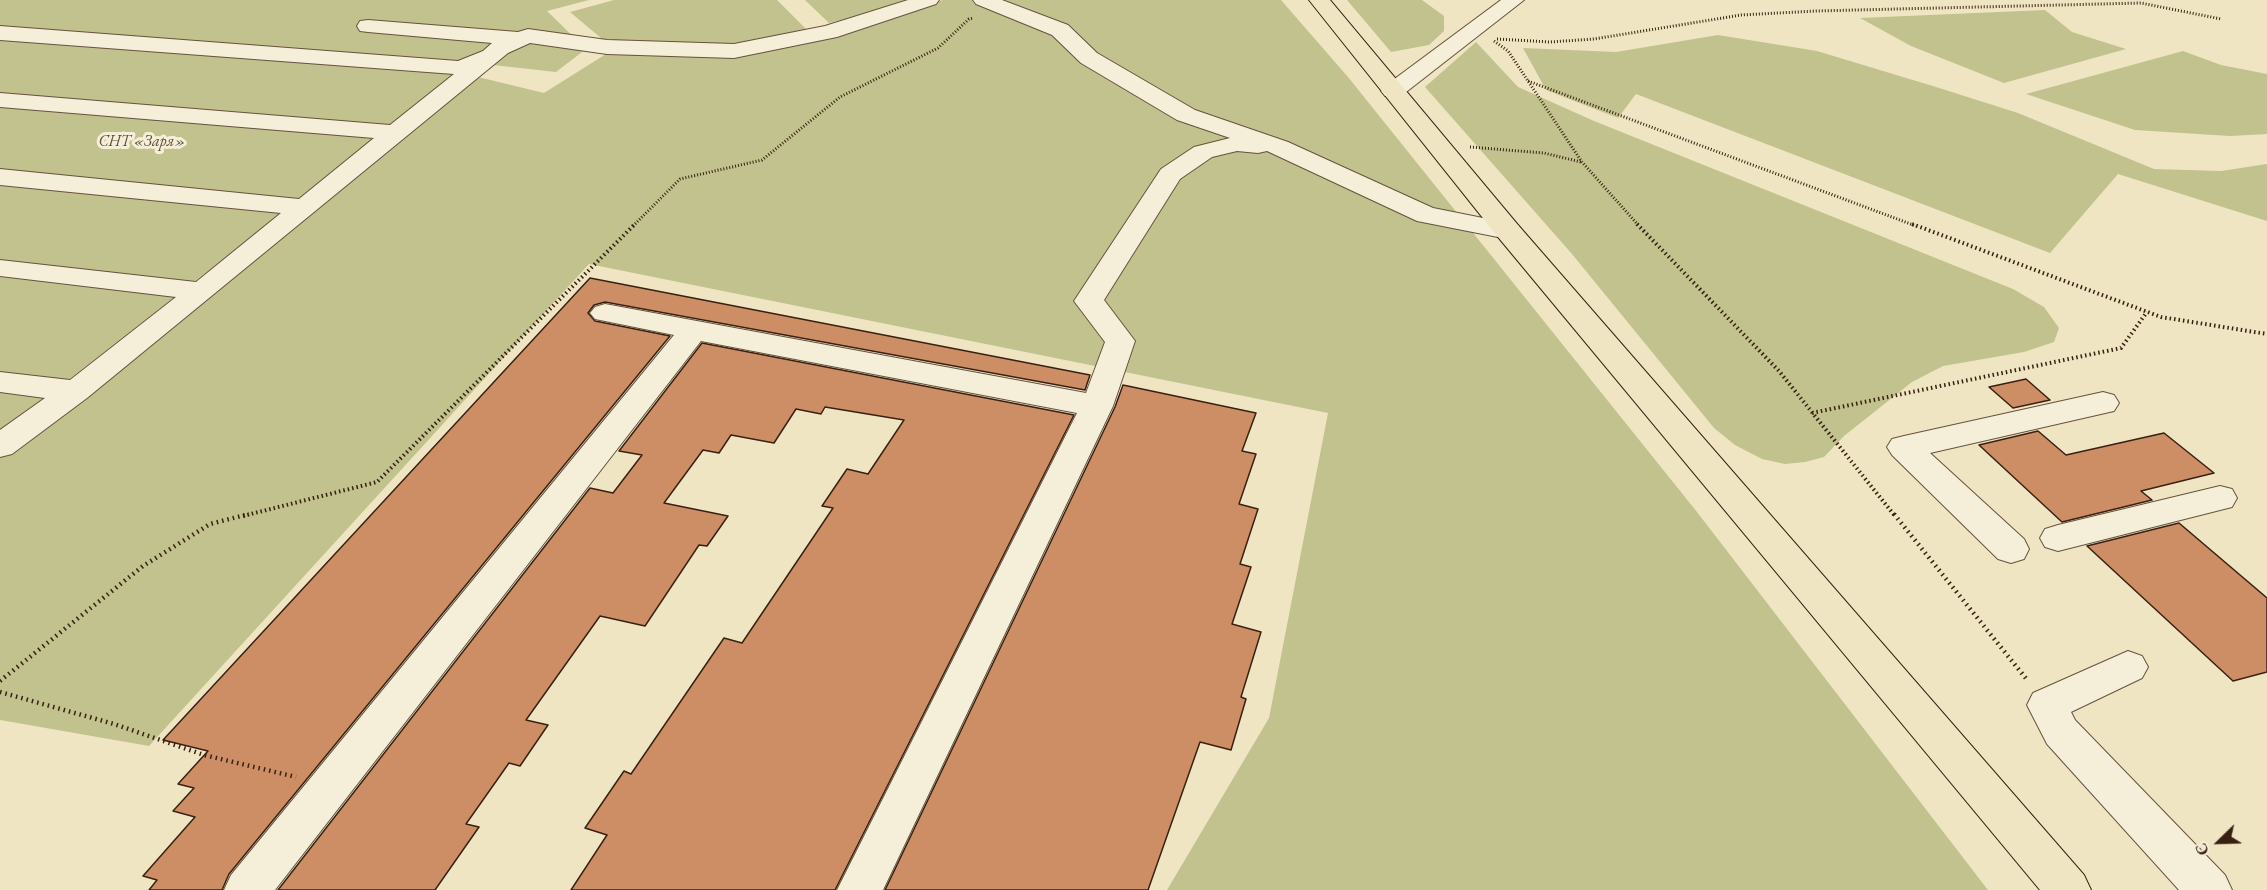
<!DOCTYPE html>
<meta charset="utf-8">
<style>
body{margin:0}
#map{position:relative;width:2267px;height:890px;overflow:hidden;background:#f0e5c3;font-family:"EB Garamond",serif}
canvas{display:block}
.north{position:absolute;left:2189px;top:812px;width:60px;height:60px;-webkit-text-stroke:4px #f5eed8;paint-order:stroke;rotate:247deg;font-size:16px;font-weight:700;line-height:24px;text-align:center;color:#382112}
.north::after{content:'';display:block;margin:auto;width:21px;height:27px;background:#382112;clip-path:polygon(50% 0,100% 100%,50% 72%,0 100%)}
</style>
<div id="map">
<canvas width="2267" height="890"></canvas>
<div class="north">С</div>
</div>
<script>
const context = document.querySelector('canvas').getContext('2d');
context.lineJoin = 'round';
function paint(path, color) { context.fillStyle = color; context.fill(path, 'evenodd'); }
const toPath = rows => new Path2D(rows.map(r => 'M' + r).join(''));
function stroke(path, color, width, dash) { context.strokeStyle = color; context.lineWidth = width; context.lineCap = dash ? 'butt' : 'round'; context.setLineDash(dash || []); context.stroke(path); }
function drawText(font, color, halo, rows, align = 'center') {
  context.font = font + ' "EB Garamond",serif'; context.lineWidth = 6; context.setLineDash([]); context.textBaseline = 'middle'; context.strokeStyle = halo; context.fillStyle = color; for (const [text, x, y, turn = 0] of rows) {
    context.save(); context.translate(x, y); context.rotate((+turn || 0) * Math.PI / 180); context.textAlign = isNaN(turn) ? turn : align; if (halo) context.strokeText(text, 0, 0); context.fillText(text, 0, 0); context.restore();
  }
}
const green = toPath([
 [0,0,589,0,547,11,586,49,556,72,475,63,0,433],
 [614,0,777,0,815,38,943,0,1281,0,1348,77,1697,512,1988,890,1167,890,1269,718,1328,413,589,264,149,746,0,720,0,450,478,77,544,93,614,49,570,12],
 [805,0,921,0,829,23],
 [1347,0,1422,0,1444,16,1444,31,1429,45,1391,52],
 [2045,10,2072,32,2126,49,2004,83,1911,46,1860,18],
 [1718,35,1817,51,1936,87,2018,113,2154,169,2221,171,2267,164,2267,221,2118,174,2050,253,1636,94,1618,118,1546,90,1523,48,1616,52],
 [1476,42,1518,87,1594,121,2013,289,2044,307,2059,328,2054,342,2024,352,1943,366,1912,382,1844,436,1824,457,1805,462,1785,464,1762,459,1735,445,1714,428,1572,254,1425,87],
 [2183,51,2221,65,2267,74,2267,134,2230,136,2135,130,2026,94]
]);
const building = toPath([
 [590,278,1090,375,1085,390,605,302,594,305,588,313,595,321,670,336,229,874,222,890,149,890,157,880,143,876,195,817,173,811,194,788,178,784,208,751,163,740,590,278],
 [702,343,1074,415,835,890,571,890,607,835,585,828,624,771,631,774,724,638,742,643,833,508,822,506,847,469,868,474,904,420,825,407,821,414,796,409,774,443,731,435,719,453,703,450,664,503,728,516,707,546,699,545,645,626,600,616,526,720,548,725,520,766,509,763,466,824,479,827,435,890,278,890,590,488,613,493,642,455,619,451,702,343],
 [2026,379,2050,400,2013,408,1989,387,2026,379],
 [1123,385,1256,413,1242,451,1256,454,1239,504,1258,509,1240,564,1251,567,1232,624,1261,632,1241,697,1246,699,1231,750,1200,742,1148,890,885,890,1115,407,1123,385],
 [2038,431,2066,455,2164,433,2214,473,2141,491,2152,500,2062,522,1979,445,2038,431],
 [2179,523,2267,598,2267,672,2233,681,2087,546,2179,523]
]);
const pathFar2 = toPath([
 [1497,39,1550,42,1594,39,1741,15,1816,11,2141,3,2221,19],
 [1494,41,1508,51,1582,162,1639,226],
 [1528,81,1916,226],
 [1470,147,1544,153,1581,162],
 [633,226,680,179,762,160,840,97,938,48,969,19,974,18]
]);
const pathFar1 = toPath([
 [1637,224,1779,371,1895,516],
 [1912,224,2161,317,2267,334],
 [1812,413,2121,348,2147,312],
 [243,516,377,482,635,224]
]);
const path = toPath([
 [1894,514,2028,681],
 [0,681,143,566,210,524,249,514],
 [0,692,114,724,204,755,296,777]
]);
const minor = toPath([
 [908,0,939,0,936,4,837,37,734,58,607,54,530,43,508,53,87,398,12,454,0,457,0,430,45,398,0,392,0,372,70,380,176,297,0,276,0,260,196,282,281,213,0,185,0,169,299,199,374,138,0,107,0,93,390,125,454,74,0,40,0,26,458,61,483,51,492,43,368,32,360,31,357,26,360,21,368,20,518,32,528,29,607,40,734,44,825,26,908,0],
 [973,0,1002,0,1068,25,1097,53,1195,110,1288,142,1433,208,1518,225,1522,231,1518,237,1508,239,1417,221,1267,151,1258,153,1237,151,1212,157,1180,179,1104,300,1135,341,1113,406,883,890,837,890,1077,413,701,341,275,890,224,890,231,875,674,335,595,319,590,313,595,307,605,304,1086,393,1105,342,1074,301,1161,169,1194,147,1230,138,1177,120,1081,63,1052,35,976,4,973,0],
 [1501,0,1524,0,1401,96,1385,96,1381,91,1385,86,1501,0],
 [2103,392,2114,395,2119,403,2114,411,1930,453,2024,539,2029,549,2024,559,2011,563,1998,559,1892,455,1887,447,1892,439,1904,436,2103,392],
 [2220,486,2232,489,2237,498,2232,507,2058,551,2045,547,2040,538,2045,529,2058,525,2220,486],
 [2128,651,2142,656,2148,667,2142,678,2071,712,2075,720,2225,875,2232,890,2179,890,2047,744,2027,705,2033,693,2128,651]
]);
const major = toPath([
 [1309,0,1330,0,1518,225,2084,875,2091,890,2040,890,1498,237,1309,0]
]);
const farParknames = [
 ["СНТ «Заря»",142,142]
];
paint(green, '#c2c28e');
paint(building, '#cd8e66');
stroke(building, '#382112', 1.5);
stroke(minor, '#66523e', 2);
stroke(major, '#382112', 2);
stroke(pathFar2, '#382112', 3, [1, 2]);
stroke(pathFar1, '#382112', 4, [1.5, 3]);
stroke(path, '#382112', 4.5, [1.5, 4]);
paint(minor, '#f5eed8');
paint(major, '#f0e5c3');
drawText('italic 16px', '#615137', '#f5eed8', farParknames);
</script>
